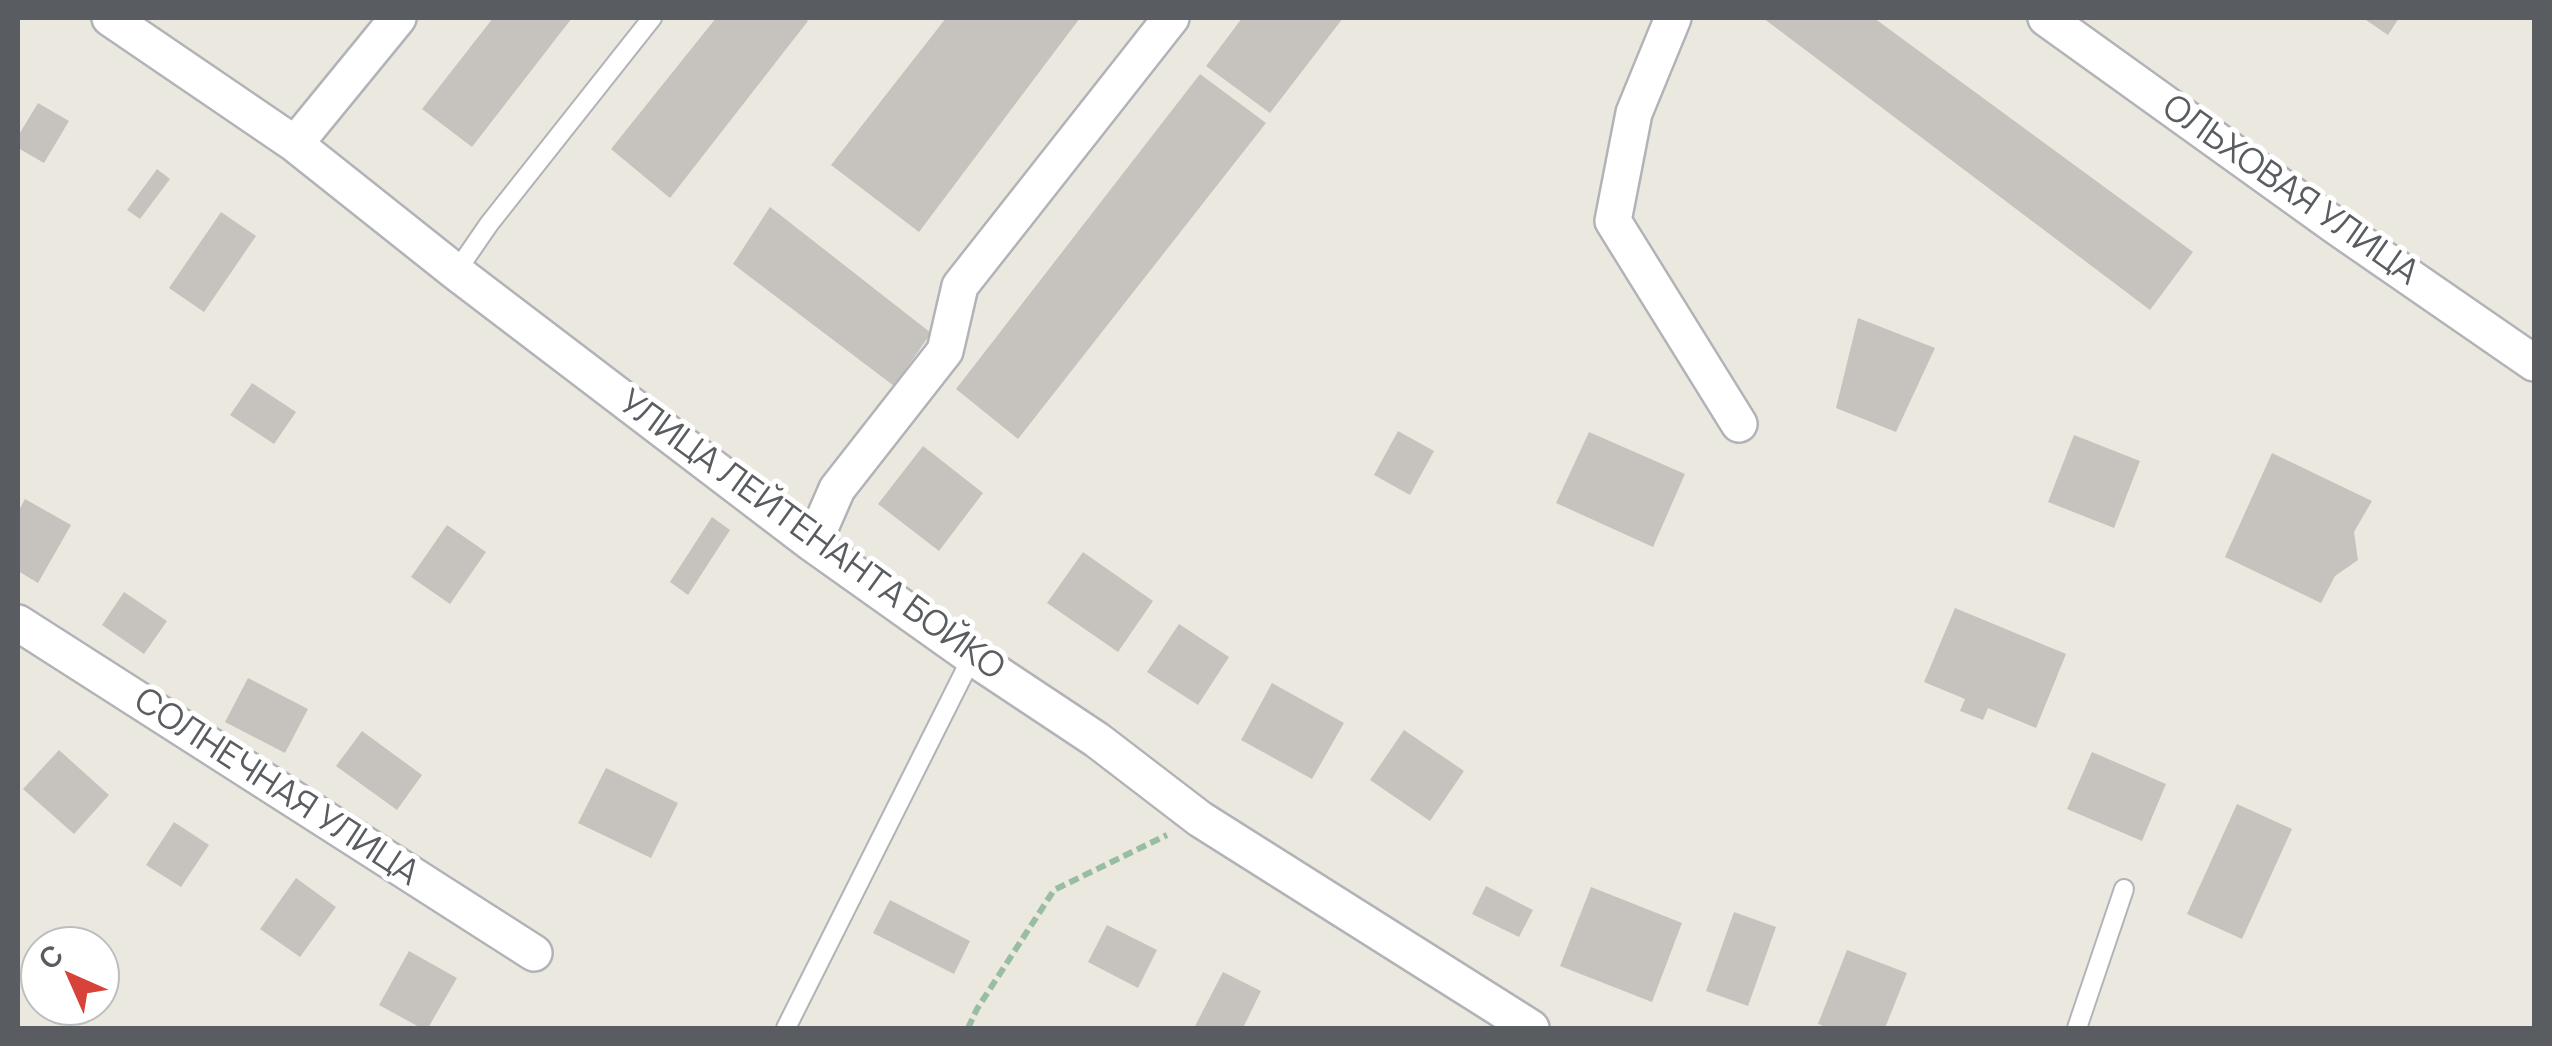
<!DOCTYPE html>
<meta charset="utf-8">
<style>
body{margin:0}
#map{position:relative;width:2552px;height:1046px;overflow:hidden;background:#ebe8e0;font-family:Manrope,sans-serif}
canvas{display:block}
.frame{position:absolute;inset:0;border:20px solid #595c60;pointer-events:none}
.north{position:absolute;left:20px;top:926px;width:100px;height:100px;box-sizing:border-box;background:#fff;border:2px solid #bdbebf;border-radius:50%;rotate:315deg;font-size:28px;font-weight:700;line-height:40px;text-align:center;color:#595c60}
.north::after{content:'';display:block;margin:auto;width:35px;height:45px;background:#d84339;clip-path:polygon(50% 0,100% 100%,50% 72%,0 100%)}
</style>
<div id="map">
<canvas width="2552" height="1046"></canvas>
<div class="frame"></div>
<div class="north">С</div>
</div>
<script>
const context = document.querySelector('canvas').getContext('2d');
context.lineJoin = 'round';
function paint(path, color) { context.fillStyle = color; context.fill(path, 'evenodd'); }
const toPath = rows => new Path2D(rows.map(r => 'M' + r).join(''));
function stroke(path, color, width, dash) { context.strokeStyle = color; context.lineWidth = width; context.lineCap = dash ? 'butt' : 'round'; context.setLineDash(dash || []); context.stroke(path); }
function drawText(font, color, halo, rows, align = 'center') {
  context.font = font + ' Manrope,sans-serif'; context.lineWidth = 10; context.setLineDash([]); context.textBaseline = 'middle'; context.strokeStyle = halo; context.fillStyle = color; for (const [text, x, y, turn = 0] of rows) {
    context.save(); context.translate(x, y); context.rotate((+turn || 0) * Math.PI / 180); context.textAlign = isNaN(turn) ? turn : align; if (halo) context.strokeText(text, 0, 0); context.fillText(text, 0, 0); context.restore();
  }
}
const building = toPath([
 [493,18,572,18,472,147,422,109],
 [716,18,804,18,808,21,670,198,611,149],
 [946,18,1080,18,919,232,831,165],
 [1242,18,1343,18,1270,113,1206,66],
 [1763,18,1874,18,2193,252,2150,310],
 [2363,18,2399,18,2388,35],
 [1200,74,1266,123,1018,439,956,389],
 [38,103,69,121,44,163,18,148,18,136],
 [157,169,170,179,140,219,127,210],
 [770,207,931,333,894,386,733,264],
 [221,212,256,236,204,312,169,288],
 [1858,318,1935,348,1896,432,1836,408],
 [252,383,296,412,274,444,230,415],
 [1398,431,1434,451,1410,495,1374,475],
 [1589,432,1685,474,1653,547,1556,503],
 [2074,435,2140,461,2114,528,2048,502],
 [923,446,983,493,939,551,878,504],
 [2272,453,2372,501,2354,532,2358,560,2335,576,2321,603,2225,557],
 [25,499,71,525,38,583,18,571,18,512],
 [712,517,730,530,688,595,670,582],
 [447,525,486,552,450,604,411,577],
 [1083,552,1153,601,1118,652,1047,603],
 [124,592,167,621,144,654,102,625],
 [1955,608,2066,654,2036,728,1988,708,1983,720,1960,711,1965,699,1924,682],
 [1179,624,1229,657,1198,705,1147,672],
 [248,678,308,709,285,753,225,722],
 [1272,683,1344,723,1312,779,1241,740],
 [1404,730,1464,771,1430,821,1370,780],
 [362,731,422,775,397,810,336,766],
 [59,750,109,795,74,834,23,789],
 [2092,752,2166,784,2142,841,2067,809],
 [606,768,678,803,651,858,578,823],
 [2237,804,2292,829,2242,939,2187,914],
 [174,822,209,845,181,887,146,865],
 [296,878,336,907,300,957,260,929],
 [1486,886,1533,910,1519,937,1472,914],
 [1591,887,1682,923,1652,1002,1560,966],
 [890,900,970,941,954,974,873,933],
 [1734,912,1776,927,1748,1006,1706,991],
 [1107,925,1157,950,1138,988,1088,962],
 [1847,950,1907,973,1885,1028,1829,1028,1818,1024],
 [409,951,457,978,428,1028,421,1028,379,1005],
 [1223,972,1261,991,1243,1028,1194,1028]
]);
const path = toPath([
 [968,1028,977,1009,1054,890,1167,835]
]);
const service = toPath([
 [456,272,489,224,652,18],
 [786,1028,972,657],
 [2077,1028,2124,889]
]);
const minor = toPath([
 [110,18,295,144,456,272,813,544,972,657,1097,740,1200,819,1531,1028],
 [1673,18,1634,113,1613,221,1739,424],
 [2046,18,2337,227,2534,363],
 [295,144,398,18],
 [813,544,837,489,945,351,960,286,1171,18],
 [18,623,534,953]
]);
const streetNames = [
 ["ОЛЬХОВАЯ УЛИЦА",2290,191,35],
 ["УЛИЦА ЛЕЙТЕНАНТА БОЙКО",811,536,36],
 ["СОЛНЕЧНАЯ УЛИЦА",276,788,33]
];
paint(building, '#c6c3be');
stroke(service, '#b1b3b7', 22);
stroke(minor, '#b1b3b7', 40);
stroke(path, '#97bea2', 6, [10, 5]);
stroke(service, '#fff', 18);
stroke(minor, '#fff', 35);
drawText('35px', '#595c60', '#fff', streetNames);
</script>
